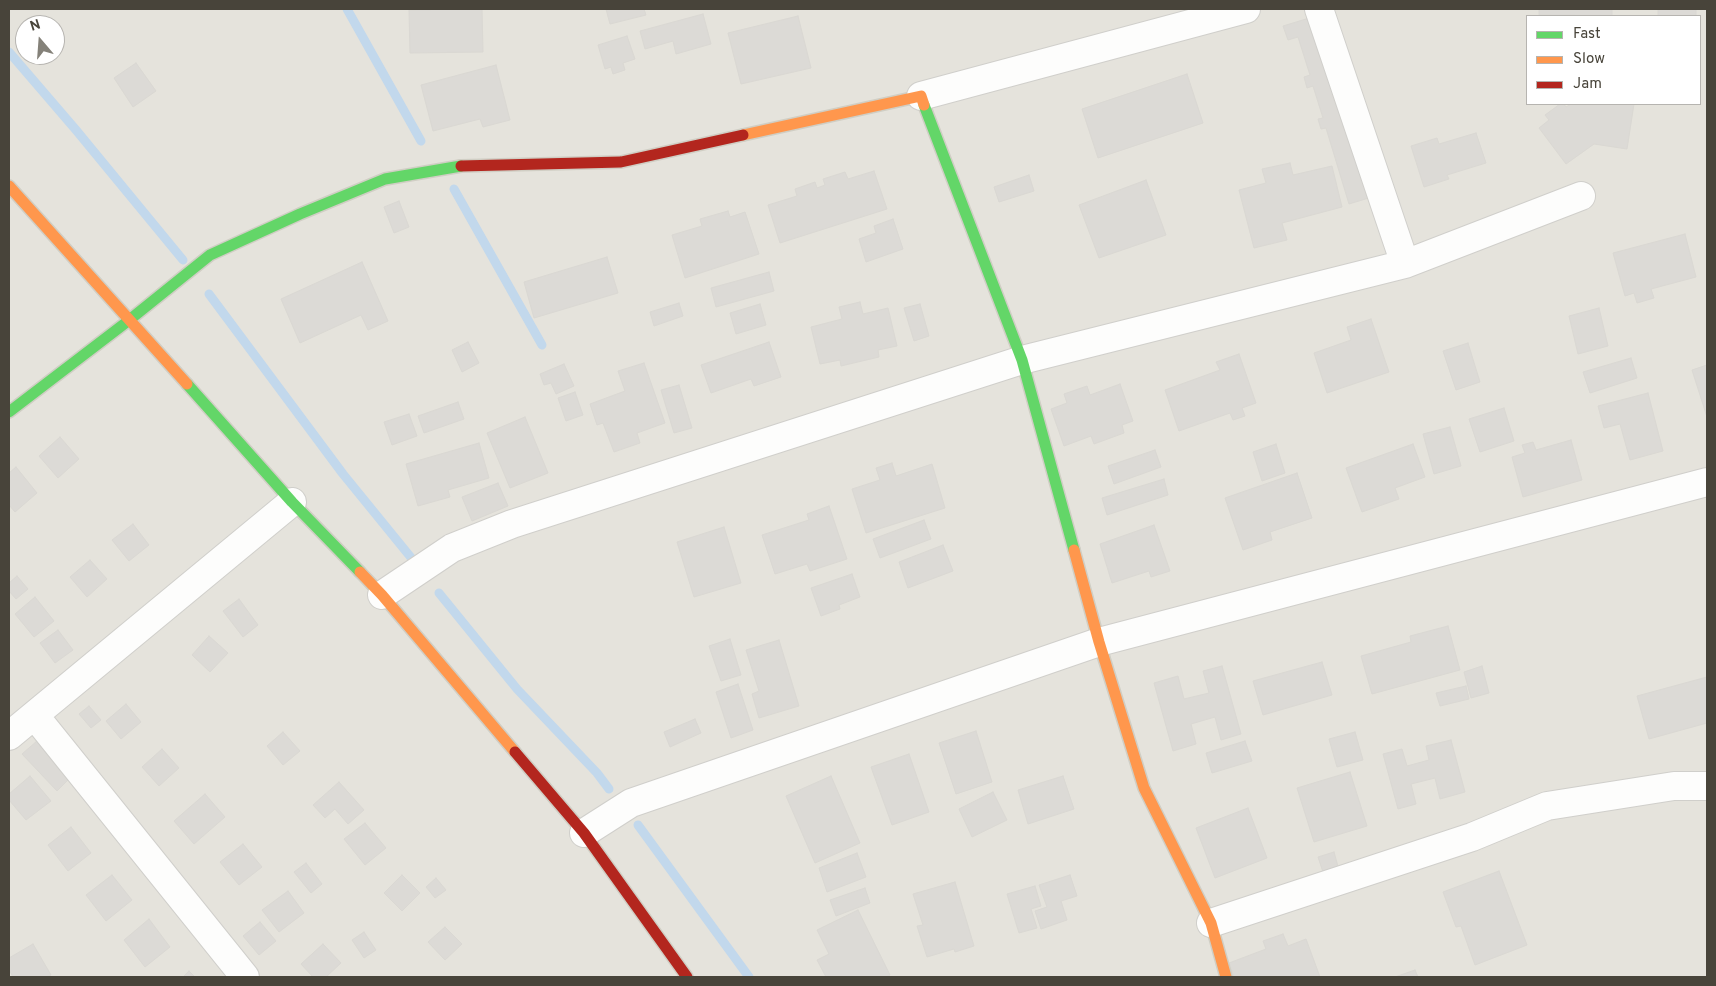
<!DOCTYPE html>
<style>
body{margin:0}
#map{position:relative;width:1716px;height:986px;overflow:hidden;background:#f2f1ed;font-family:Overpass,sans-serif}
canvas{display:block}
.frame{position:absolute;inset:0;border:10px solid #48443a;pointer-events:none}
.legend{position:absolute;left:1526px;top:15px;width:175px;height:90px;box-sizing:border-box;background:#fff;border:1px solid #b6b4b0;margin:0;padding:6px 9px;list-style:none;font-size:15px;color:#48443a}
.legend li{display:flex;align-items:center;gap:10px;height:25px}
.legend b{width:25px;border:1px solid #b6b4b0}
.north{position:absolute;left:15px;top:15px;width:50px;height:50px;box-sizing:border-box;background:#fff;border:1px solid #b6b4b0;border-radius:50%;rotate:342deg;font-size:14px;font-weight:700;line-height:20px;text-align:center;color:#48443a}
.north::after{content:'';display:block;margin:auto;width:18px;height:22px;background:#848179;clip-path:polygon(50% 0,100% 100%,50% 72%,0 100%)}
</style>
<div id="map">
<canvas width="1716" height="986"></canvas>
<div class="frame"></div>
<ul class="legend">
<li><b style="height:6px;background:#63d668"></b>Fast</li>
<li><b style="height:6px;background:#ff974d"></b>Slow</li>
<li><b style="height:6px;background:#b3261e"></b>Jam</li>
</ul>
<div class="north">N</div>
</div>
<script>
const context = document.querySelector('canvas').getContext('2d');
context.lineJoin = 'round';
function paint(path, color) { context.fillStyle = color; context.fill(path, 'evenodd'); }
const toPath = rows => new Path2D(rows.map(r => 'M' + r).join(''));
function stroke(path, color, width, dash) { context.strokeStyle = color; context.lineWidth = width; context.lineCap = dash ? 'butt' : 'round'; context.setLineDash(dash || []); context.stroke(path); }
const residential = toPath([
 [9,9,1707,9,1707,977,9,977],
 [1527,16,1700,16,1700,104,1527,104],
 [25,25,55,25,55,55,25,55]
]);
const stream = toPath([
 [347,9,421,141],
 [9,52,76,130,183,260],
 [454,189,542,345],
 [209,294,343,474,413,560],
 [439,593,517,689,597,773,609,789],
 [638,825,749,977]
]);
const building = toPath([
 [453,9,482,9,483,52,410,53,409,10,453,9],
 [606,9,644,9,646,15,610,24,606,9],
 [1539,9,1612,9,1612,16,1539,15,1539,9],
 [1658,9,1696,9,1696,16,1658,16,1658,9],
 [703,14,711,44,676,54,673,41,645,49,640,31,703,14],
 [798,16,811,68,741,84,728,33,798,16],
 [1316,16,1372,197,1349,204,1326,128,1321,129,1318,119,1323,118,1313,86,1307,88,1304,77,1310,75,1298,37,1288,40,1283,26,1316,16],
 [627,36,635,59,623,63,625,70,613,74,611,67,605,69,598,45,627,36],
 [136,63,156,91,133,107,114,78,136,63],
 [496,65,510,120,483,127,480,119,433,131,421,85,496,65],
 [1187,74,1203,123,1098,158,1082,109,1187,74],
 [1560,104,1564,104,1566,107,1571,104,1634,104,1627,149,1594,144,1566,164,1539,128,1549,120,1545,115,1560,104],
 [1476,133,1486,163,1447,175,1449,179,1424,187,1411,146,1437,138,1439,144,1476,133],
 [1290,163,1293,175,1332,166,1342,207,1282,223,1287,240,1254,248,1239,190,1266,183,1262,169,1290,163],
 [874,171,887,209,780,243,768,205,797,196,795,189,815,182,817,188,825,185,823,179,845,172,848,179,874,171],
 [1029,175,1034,191,999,202,994,187,1029,175],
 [1146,180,1166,235,1099,258,1079,205,1146,180],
 [399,201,409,227,394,233,384,207,399,201],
 [728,211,730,217,745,212,759,254,685,278,672,235,702,226,700,219,728,211],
 [893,219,903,249,866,262,859,239,876,233,874,226,893,219],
 [1685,234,1696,277,1651,289,1654,298,1637,303,1634,293,1625,296,1613,253,1685,234],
 [607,257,618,293,534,318,524,282,607,257],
 [362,262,388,321,368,330,361,315,300,343,281,299,362,262],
 [769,272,774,291,716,307,711,288,769,272],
 [860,302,863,314,888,308,897,346,878,350,879,357,841,366,840,360,820,364,811,327,842,319,839,307,860,302],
 [679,303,683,316,654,326,650,312,679,303],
 [760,304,766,325,736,334,730,313,760,304],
 [920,304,929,336,914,341,904,308,920,304],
 [1599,308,1608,346,1578,354,1569,316,1599,308],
 [1371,319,1389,372,1327,393,1314,353,1351,340,1347,327,1371,319],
 [468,342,479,363,462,372,452,350,468,342],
 [769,342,781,377,754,386,751,379,711,393,701,365,769,342],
 [1468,343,1480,382,1456,390,1443,351,1468,343],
 [1239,354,1256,403,1242,408,1245,416,1233,420,1230,413,1179,431,1165,390,1220,370,1216,362,1239,354],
 [1631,358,1637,378,1590,393,1583,372,1631,358],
 [644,363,665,423,637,433,640,443,614,452,603,423,597,425,590,404,625,391,618,371,644,363],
 [564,364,574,386,556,394,551,383,544,385,540,374,564,364],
 [1707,365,1707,417,1692,370,1707,365],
 [1120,384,1133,421,1122,425,1124,433,1094,444,1091,436,1064,446,1051,409,1067,403,1064,394,1087,386,1090,395,1120,384],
 [679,385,692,428,674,433,661,390,679,385],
 [575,392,583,415,566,421,558,398,575,392],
 [1648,393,1663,451,1630,460,1620,424,1604,428,1598,406,1648,393],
 [458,402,464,419,424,433,418,416,458,402],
 [1504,408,1514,441,1480,452,1469,419,1504,408],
 [409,414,417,436,392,445,384,422,409,414],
 [525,417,548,473,510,488,487,433,525,417],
 [1450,427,1461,466,1434,474,1423,434,1450,427],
 [60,437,79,459,58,478,39,456,60,437],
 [1571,440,1582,480,1523,497,1512,457,1525,453,1522,445,1533,442,1536,450,1571,440],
 [479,443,489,478,448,490,450,497,418,506,406,464,479,443],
 [1276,444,1285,473,1262,481,1253,452,1276,444],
 [1413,444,1425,477,1395,488,1399,499,1362,512,1346,468,1413,444],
 [1155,450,1161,467,1114,484,1108,466,1155,450],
 [892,463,896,476,932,464,945,508,866,533,852,489,880,480,876,468,892,463],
 [16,467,37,493,15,512,9,505,9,473,16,467],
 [1297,473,1312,518,1270,532,1272,540,1243,550,1225,498,1297,473],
 [1164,479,1168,495,1107,515,1102,498,1164,479],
 [498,483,508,506,472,521,462,497,498,483],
 [829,506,847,559,810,571,807,564,775,574,762,535,809,520,807,514,829,506],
 [924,520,931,539,880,558,873,539,924,520],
 [133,524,149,545,129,561,112,540,133,524],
 [1154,525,1170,571,1151,577,1149,571,1112,583,1100,544,1154,525],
 [724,527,741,583,694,597,677,542,724,527],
 [943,545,953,571,908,588,899,562,943,545],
 [90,560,107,579,87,597,70,577,90,560],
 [852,574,860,597,839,605,840,609,821,616,811,588,852,574],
 [17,576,28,589,16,599,9,591,9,583,17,576],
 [35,597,54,621,34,637,15,614,35,597],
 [239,599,258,625,243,637,223,611,239,599],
 [1448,626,1460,670,1372,694,1361,656,1411,642,1410,636,1448,626],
 [58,630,73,650,55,663,40,643,58,630],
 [209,636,228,653,210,672,192,655,209,636],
 [730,639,741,675,721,681,709,646,730,639],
 [779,640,799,706,759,718,752,694,759,691,746,650,779,640],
 [1322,662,1332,695,1263,715,1253,681,1322,662],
 [1222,666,1241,734,1221,740,1215,717,1191,724,1196,744,1173,751,1154,683,1178,676,1184,699,1209,693,1203,671,1222,666],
 [1482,666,1489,693,1471,698,1464,672,1482,666],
 [1707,677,1707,723,1649,739,1637,696,1707,677],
 [738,684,753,730,731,738,716,692,738,684],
 [1466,686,1469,699,1440,706,1436,693,1466,686],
 [126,704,141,722,121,739,106,721,126,704],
 [89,706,101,720,91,728,79,714,89,706],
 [695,719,701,733,670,747,664,732,695,719],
 [976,731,992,782,956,794,939,743,976,731],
 [283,732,300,751,283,765,267,746,283,732],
 [1355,732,1363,760,1337,767,1329,739,1355,732],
 [1451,740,1465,792,1440,799,1435,778,1411,784,1416,804,1398,809,1383,754,1402,749,1407,766,1429,760,1426,746,1451,740],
 [37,741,71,777,57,791,22,754,37,741],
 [1245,741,1252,761,1212,773,1206,753,1245,741],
 [162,749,179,768,159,786,142,767,162,749],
 [909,754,929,812,892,825,871,767,909,754],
 [1350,772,1367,826,1314,842,1297,788,1350,772],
 [30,776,51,801,26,820,9,800,9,794,30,776],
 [831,776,860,843,815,863,786,796,831,776],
 [1063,776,1074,809,1028,824,1018,790,1063,776],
 [339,782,364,810,348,824,335,809,325,818,313,805,339,782],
 [993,792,1007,820,972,837,959,809,993,792],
 [205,794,225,817,194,844,174,821,205,794],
 [1248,808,1267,858,1215,878,1196,828,1248,808],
 [365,823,386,848,365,865,344,839,365,823],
 [71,827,91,853,68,871,48,845,71,827],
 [243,844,262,867,239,885,220,862,243,844],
 [1334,852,1339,870,1324,875,1318,857,1334,852],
 [857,853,866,877,827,892,819,868,857,853],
 [306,863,322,884,311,893,294,872,306,863],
 [1499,871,1527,945,1475,965,1461,926,1456,927,1443,892,1499,871],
 [112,875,132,900,106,921,86,895,112,875],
 [402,875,420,893,402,911,384,893,402,875],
 [1070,875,1077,896,1061,901,1067,920,1041,929,1035,911,1047,907,1039,885,1070,875],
 [436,878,446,890,435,898,426,887,436,878],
 [955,882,974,946,955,952,954,949,927,957,917,926,923,925,913,894,955,882],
 [1035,886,1041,906,1031,909,1037,928,1019,933,1007,894,1035,886],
 [865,888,870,903,836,916,830,900,865,888],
 [288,891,304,913,279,932,262,910,288,891],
 [858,910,890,975,886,977,826,977,817,960,829,954,817,930,858,910],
 [149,919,170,947,145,967,124,940,149,919],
 [260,922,276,941,259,955,243,936,260,922],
 [445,927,462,944,445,960,428,942,445,927],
 [364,932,376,950,364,958,352,940,364,932],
 [1283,934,1288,946,1306,939,1320,977,1234,977,1229,963,1266,949,1263,941,1283,934],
 [33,944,51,975,46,977,13,977,9,970,9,958,33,944],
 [323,944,341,963,326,977,313,977,301,964,323,944],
 [1415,970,1418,977,1395,977,1415,970],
 [189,971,195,977,183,977,189,971]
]);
const street = toPath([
 [1319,9,1405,264],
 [921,96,1246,9],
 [382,595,452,548,512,524,1022,360,1405,264,1581,196],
 [35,716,245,977],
 [9,736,292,502],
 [584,833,631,803,1099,642,1707,482],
 [1211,923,1472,837,1547,806,1674,786,1707,786]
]);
const fast = toPath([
 [924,105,1022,360,1074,550],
 [187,384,292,502,360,572],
 [9,412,128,321,210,255,300,214,385,179,461,166]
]);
const slow = toPath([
 [743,135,921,96,924,105],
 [9,186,187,384],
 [1074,550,1099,642,1144,788,1211,923,1226,977],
 [360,572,382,595,515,752]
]);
const jam = toPath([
 [461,166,621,162,743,135],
 [515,752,584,833,687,977]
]);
paint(residential, '#e5e3dc');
stroke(stream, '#c2d8ec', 9);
paint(building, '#dcdad6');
stroke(building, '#dad8d3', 1);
stroke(street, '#d0cfcb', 30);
stroke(fast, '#d0cec4', 14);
stroke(slow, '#d0cec4', 14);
stroke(jam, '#d0cec4', 14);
stroke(street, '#fdfdfc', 28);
stroke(fast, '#63d668', 11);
stroke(slow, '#ff974d', 11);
stroke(jam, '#b3261e', 11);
</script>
